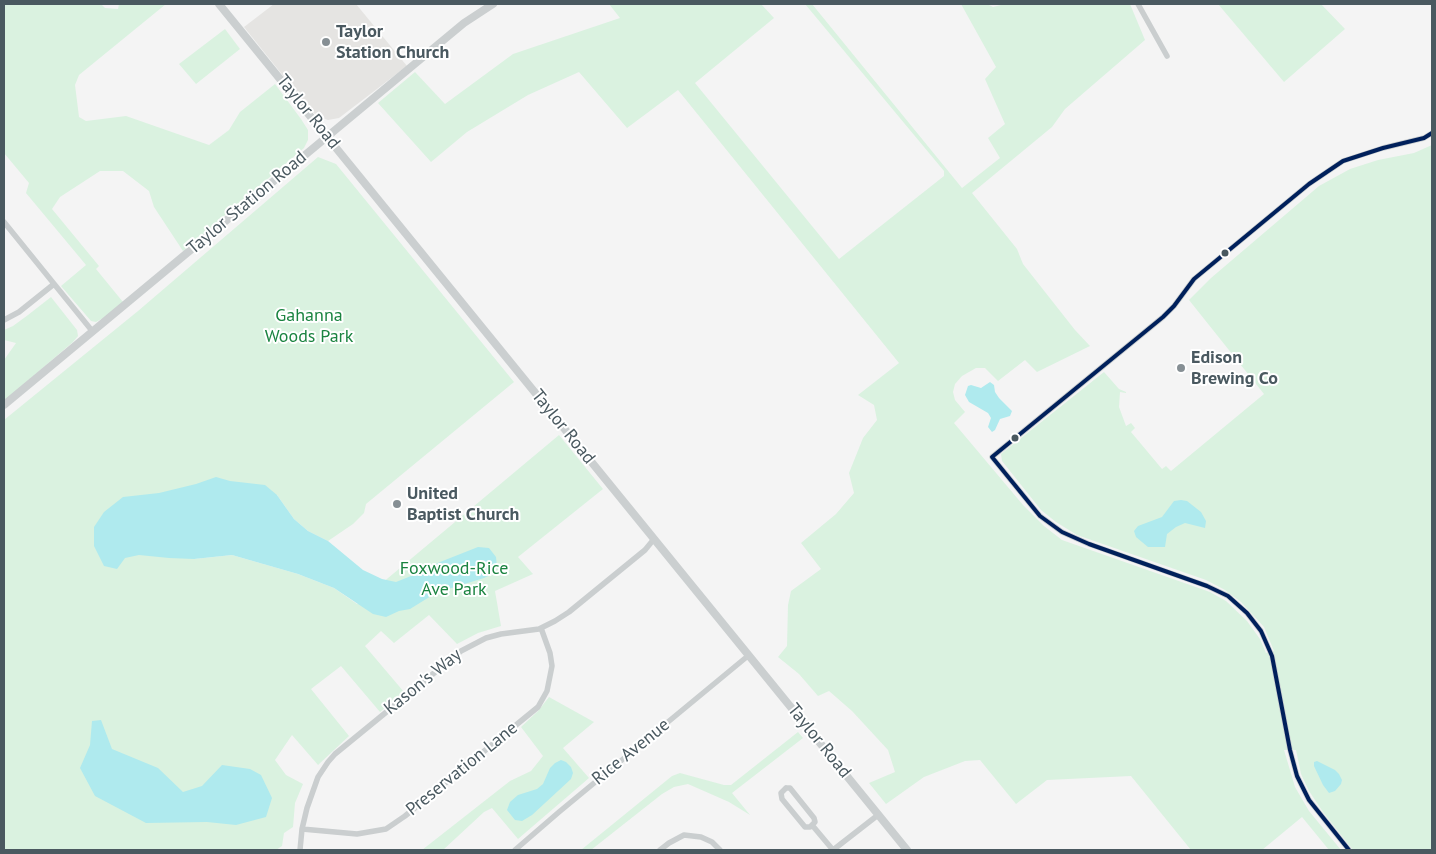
<!DOCTYPE html>
<style>
body{margin:0}
#map{position:relative;width:1436px;height:854px;overflow:hidden;background:#f4f4f4;font-family:"PT Sans",sans-serif}
canvas{display:block}
.frame{position:absolute;inset:0;border:5px solid #4a5960;pointer-events:none}
</style>
<div id="map">
<canvas width="1436" height="854"></canvas>
<div class="frame"></div>
</div>
<script>
const context = document.querySelector('canvas').getContext('2d');
context.lineJoin = 'round';
function paint(path, color) { context.fillStyle = color; context.fill(path, 'evenodd'); }
const toPath = rows => new Path2D(rows.map(r => 'M' + r).join(''));
function stroke(path, color, width, dash) { context.strokeStyle = color; context.lineWidth = width; context.lineCap = dash ? 'butt' : 'round'; context.setLineDash(dash || []); context.stroke(path); }
function drawText(font, color, halo, rows, align = 'center') {
  context.font = font + ' "PT Sans",sans-serif'; context.lineWidth = 4; context.setLineDash([]); context.textBaseline = 'middle'; context.strokeStyle = halo; context.fillStyle = color; for (const [text, x, y, turn = 0] of rows) {
    context.save(); context.translate(x, y); context.rotate((+turn || 0) * Math.PI / 180); context.textAlign = isNaN(turn) ? turn : align; if (halo) context.strokeText(text, 0, 0); context.fillText(text, 0, 0); context.restore();
  }
}
const commercial = toPath([
 [274,4,356,4,407,66,339,118,328,120,317,116,308,107,244,27]
]);
const green = toPath([
 [4,4,101,4,105,8,118,9,119,4,166,4,79,75,75,85,79,117,86,121,126,116,209,145,229,130,240,112,275,84,301,119,308,130,308,140,304,148,183,251,154,207,149,191,123,171,100,171,60,197,52,209,99,266,96,269,123,302,105,317,96,322,91,321,61,286,86,265,26,193,29,183,4,153],
 [609,4,761,4,774,18,695,83,839,259,944,176,944,171,805,4,812,4,962,188,1000,158,988,138,1005,124,985,79,996,67,961,4,987,4,993,7,1005,4,1130,4,1145,40,1065,109,1052,127,972,193,1017,249,1023,264,1075,330,1090,346,1037,372,1025,360,998,381,985,368,976,368,962,376,955,384,953,392,955,400,965,412,954,423,1023,505,1044,526,1062,540,1210,592,1226,601,1247,621,1260,639,1266,653,1274,651,1264,627,1241,602,1225,590,1206,580,1077,535,1056,522,1041,510,1002,461,1001,454,1104,372,1119,389,1126,392,1126,393,1120,392,1119,407,1126,426,1131,423,1135,428,1131,432,1162,469,1166,466,1171,471,1264,394,1189,300,1211,278,1319,186,1350,169,1378,160,1414,153,1432,145,1432,850,1353,850,1323,812,1309,791,1301,774,1296,750,1284,750,1295,787,1309,811,1341,850,1329,850,1302,817,1262,850,1191,850,1131,776,1047,780,1016,804,980,760,965,761,924,777,886,804,869,783,895,772,888,750,852,711,829,691,818,696,799,674,778,657,787,646,788,605,791,591,821,569,801,543,836,514,854,493,849,473,863,438,877,420,874,405,858,395,899,363,678,90,627,128,579,72,528,95,467,132,431,162,378,103,415,72,445,104,513,54,620,18],
 [1218,4,1321,4,1345,29,1284,82],
 [225,29,240,49,196,84,179,64],
 [318,157,336,164,514,382,366,504,364,513,353,524,328,541,308,531,294,519,277,495,194,559,232,555,298,574,334,588,357,604,559,435,603,489,518,557,533,574,495,591,501,626,478,633,457,644,429,615,394,643,381,631,365,646,404,692,380,712,341,666,311,689,349,736,318,765,292,735,275,760,286,775,303,784,295,803,293,827,284,833,282,846,276,850,4,850,4,420,138,311],
 [51,297,77,330,78,336,73,342,4,401,4,360,16,343,4,340,4,330,13,326,28,315],
 [549,697,594,722,563,748,589,778,518,839,492,808,484,812,443,850,422,850,510,781,531,771,543,756,521,727,538,711],
 [798,732,803,738,732,793,750,815,729,802,688,784,674,787,662,794,591,850,581,850,672,776,680,773,724,785,731,785]
]);
const water = toPath([
 [990,382,994,385,995,392,999,398,1012,411,1010,416,1000,419,995,430,992,432,988,427,991,418,988,413,969,402,965,395,968,386,971,385,981,388],
 [216,477,230,481,265,485,277,495,294,519,308,531,328,541,363,570,382,579,396,582,416,574,440,562,478,547,489,548,496,557,497,567,492,574,484,578,445,590,431,596,410,609,399,611,386,617,373,614,334,588,298,574,232,555,194,559,169,558,139,555,125,558,117,569,104,566,94,546,94,527,104,512,123,497,159,493,196,484],
 [1181,500,1187,501,1201,512,1206,521,1205,528,1185,523,1176,527,1167,534,1165,547,1148,547,1136,537,1134,531,1138,526,1162,517,1174,501],
 [101,720,112,749,158,768,183,792,202,786,222,765,250,769,261,775,272,798,266,817,236,825,207,822,146,823,95,796,80,768,90,745,92,721],
 [561,760,566,762,571,767,573,773,571,779,532,815,522,821,515,820,507,810,510,802,518,795,537,789,543,784,550,768,555,763],
 [1317,761,1335,770,1339,774,1342,780,1341,784,1335,791,1329,793,1323,785,1314,766,1314,762]
]);
const street = toPath([
 [1138,4,1167,56],
 [4,222,93,332],
 [4,320,19,312,54,284],
 [786,788,790,788,814,818,815,822,810,827,805,827,782,799,781,793,786,788],
 [812,825,833,850,878,815],
 [302,829,357,834,386,829,405,816,538,707,547,691,552,666,550,653,541,628],
 [300,850,302,829,307,808,318,777,328,762,335,754,461,651,486,638,501,634,539,629,555,621,569,612,645,550,654,539],
 [515,850,559,812,749,655],
 [660,850,669,843,684,835,701,837,712,842,720,850],
 [1349,850,1309,800,1297,776,1290,750,1272,656,1261,631,1247,613,1228,596,1207,586,1089,544,1062,532,1040,516,992,457,1163,317,1174,306,1194,279,1309,184,1343,161,1383,148,1424,138,1432,133]
]);
const secondary = toPath([
 [219,4,907,850],
 [4,405,464,23,493,4]
]);
const bus1 = toPath([
 [992,457,1040,516,1062,532,1089,544,1207,586,1228,596,1247,613,1261,631,1272,656,1290,750,1297,776,1309,800,1349,850],
 [992,457,1163,317,1174,306,1194,279,1309,184,1343,161,1383,148,1424,138,1432,133]
]);
const markers = [
 [326,42,5,"#868f94"],
 [1225,253,4.5,"#4a5960"],
 [1181,368,5,"#868f94"],
 [1015,438,4.5,"#4a5960"],
 [397,504,5,"#868f94"]
];
const poiNames = [
 ["Taylor",336,32],
 ["Station Church",336,53],
 ["Edison",1191,358],
 ["Brewing Co",1191,379],
 ["United",407,494],
 ["Baptist Church",407,515]
];
const streetNames = [
 ["Taylor Road",308,112,51],
 ["Taylor Station Road",247,203,-40],
 ["Taylor Road",563,427,51],
 ["Kason's Way",423,682,-39],
 ["Taylor Road",819,741,51],
 ["Rice Avenue",631,752,-39],
 ["Preservation Lane",462,769,-39]
];
const parkNames = [
 ["Gahanna",309,316],
 ["Woods Park",309,337],
 ["Foxwood-Rice",454,569],
 ["Ave Park",454,590]
];
paint(commercial, '#e5e4e2');
paint(green, '#daf2e0');
paint(water, '#afeaee');
stroke(street, '#cacecf', 5.5);
stroke(secondary, '#cbcfd0', 8);
stroke(bus1, '#00205b', 4);
for (const [x, y, r, color] of markers) { const dot = new Path2D(); dot.arc(x, y, r, 0, 2 * Math.PI); context.fillStyle = color; context.fill(dot); stroke(dot, '#fff', 2); }
drawText('bold 18px', '#4a5960', '#fff', poiNames, 'left');
drawText('18px', '#4a5960', '#fff', streetNames);
drawText('18px', '#1a8340', '#fff', parkNames);
</script>
